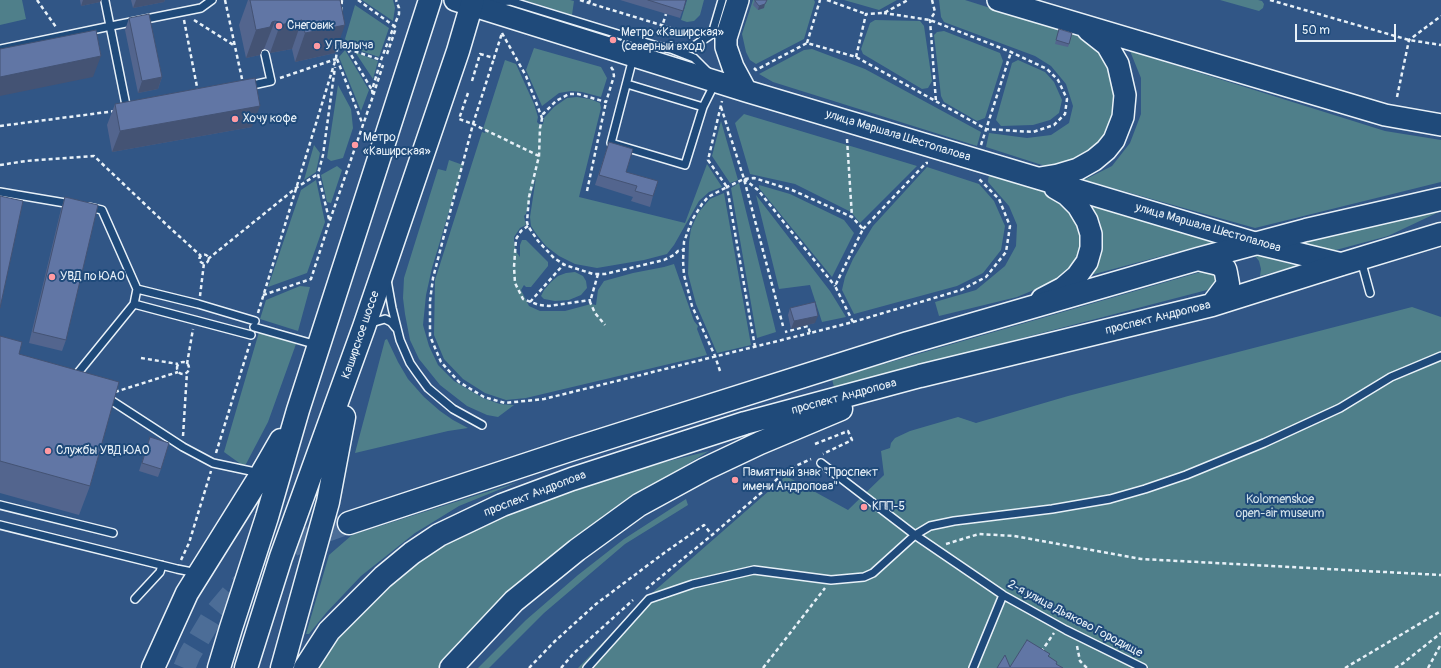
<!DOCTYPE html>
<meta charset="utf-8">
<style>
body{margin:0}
#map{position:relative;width:1441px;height:668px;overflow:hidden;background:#315686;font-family:Pangolin,sans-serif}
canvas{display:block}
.scale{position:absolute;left:1295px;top:24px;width:101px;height:18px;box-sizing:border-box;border:2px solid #e8f1f8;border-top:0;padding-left:5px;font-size:12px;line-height:14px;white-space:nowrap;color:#e8f1f8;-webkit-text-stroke:3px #1f4a7a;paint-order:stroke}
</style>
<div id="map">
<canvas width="1441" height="668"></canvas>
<div class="scale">50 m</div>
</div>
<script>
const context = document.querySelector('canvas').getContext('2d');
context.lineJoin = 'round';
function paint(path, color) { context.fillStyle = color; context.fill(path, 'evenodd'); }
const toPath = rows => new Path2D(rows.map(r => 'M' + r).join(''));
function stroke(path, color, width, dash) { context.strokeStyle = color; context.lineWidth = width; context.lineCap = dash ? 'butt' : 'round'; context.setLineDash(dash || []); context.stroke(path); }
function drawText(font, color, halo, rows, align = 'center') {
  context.font = font + ' Pangolin,sans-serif'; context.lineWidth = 4; context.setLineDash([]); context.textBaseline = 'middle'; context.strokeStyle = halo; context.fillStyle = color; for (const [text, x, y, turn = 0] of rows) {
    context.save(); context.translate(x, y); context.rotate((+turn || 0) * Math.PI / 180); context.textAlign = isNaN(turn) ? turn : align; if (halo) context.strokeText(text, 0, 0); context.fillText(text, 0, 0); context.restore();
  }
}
const green = toPath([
 [0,0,22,0,26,19,0,25],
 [362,0,393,0,395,8,393,21],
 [524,0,570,0,574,1,572,15],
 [687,0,704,0,700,15,694,21,687,22,681,20],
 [753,0,814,0,815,2,804,39,756,64,750,60,746,52,742,34],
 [844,0,897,0,879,10],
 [939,0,965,0,1079,36,1096,46,1108,61,1119,98,1107,135,1089,153,1065,164,1045,166,986,147,989,133,1027,138,1051,135,1069,123,1073,106,1066,84,1051,66,1035,56,944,22,941,17],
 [1220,0,1258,0,1262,1,1264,4,1263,8,1259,11],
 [355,5,389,28,379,57,352,48,345,39],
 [875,20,920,21,924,26,932,81,928,88,922,89,863,54,861,49,870,23],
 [944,31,1000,53,1003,61,985,118,977,121,944,102,941,96,934,35,937,32],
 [534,48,601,67,607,78,601,97,582,92,571,91,559,93,542,106,526,70],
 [812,49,865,69,981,132,977,146,773,82,759,74,804,50],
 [345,50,369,90,361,111,339,57],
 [1130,51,1385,131,1441,140,1441,182,1255,228,1084,180,1112,166,1130,143,1141,114,1141,78],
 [355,52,378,61,373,79],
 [505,60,516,64,534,104,538,117,537,122,539,124,543,124,544,118,554,107,567,98,577,97,590,99,600,103,601,108,579,197,685,223,707,164,722,187,709,192,699,201,674,245,667,254,644,260,597,268,575,264,559,256,546,246,537,235,531,226,530,217,536,177,526,214,524,216,526,225,520,228,514,237,514,243,517,253,520,257,520,245,522,240,526,240,548,262,548,266,531,287,526,287,524,285,521,290,529,306,540,311,565,311,591,304,596,305,598,290,604,281,633,273,664,267,674,264,694,321,698,326,697,329,707,355,526,398,506,400,485,393,463,379,444,359,434,335,435,280,482,132,485,133,486,130,483,129],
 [1018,60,1045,72,1054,82,1062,100,1059,113,1050,120,1033,125,1001,126,996,120,1012,63],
 [338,85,351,109,353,128,343,158,331,161,327,158],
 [744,114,917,166,860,223,851,212,795,184,750,174,735,123],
 [721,121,738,180,730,183,712,156],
 [314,145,320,153,316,172,304,180],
 [449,160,463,165,432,268,426,295,423,325,429,346,438,365,454,381,483,398,500,404,514,405,498,417,487,415,467,406,440,385,419,359,410,340,405,314,403,298,404,278,438,169,446,171],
 [337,166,342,170,331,203,327,202,321,175],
 [927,167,979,184,994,201,1005,226,1001,250,983,273,957,286,854,314,842,290,845,277,853,259,873,226],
 [989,172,1045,189,1066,204,1080,226,1082,247,1075,264,1060,279,1017,297,939,316,935,302,976,290,1005,266,1016,246,1017,225,1009,206,988,182],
 [316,180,325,222,307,273,268,287,301,190],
 [739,183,776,332,757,338,731,188],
 [759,185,790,194,844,220,854,233,832,277,759,188],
 [724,193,751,345,717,353,696,304,688,274,689,242,691,229,698,213,710,199],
 [756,195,830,291,846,317,822,322,810,285,779,289],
 [1090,203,1214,242,1091,275,1099,255,1102,239,1100,221],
 [1441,206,1441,211,1388,236,1332,251,1301,244,1301,240],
 [1258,255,1297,266,1260,276,1261,269,1259,261,1255,256],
 [1211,269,1219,279,1216,283,1207,290,834,387,832,379],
 [575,272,583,276,586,281,587,288,581,295,569,300,555,301,544,299,541,296,544,290,551,282,558,276,566,273],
 [300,286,310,287,298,331,260,319,266,300],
 [1412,307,1441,317,1441,668,578,668,644,600,786,476,848,510,884,475,881,451,890,448,891,443,895,438,910,431,958,417,976,423,1068,396],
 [259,332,296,344,268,422,246,464,242,465,224,452],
 [387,339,398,362,408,379,424,397,440,411,453,420,468,428,448,431,355,453,385,340],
 [709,451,630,499,440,668,312,668,341,626,435,548,519,507,661,463],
 [518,482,459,506,415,533,361,576,326,613,309,634,306,634,329,555,352,535],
 [686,499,688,505,625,544,544,613,489,668,478,668,526,620,578,575,624,539]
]);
const primaryTunnel = toPath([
 [184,668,190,654,212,617,234,591,266,564,292,546,307,538,349,523]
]);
const path = toPath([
 [37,0,56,27],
 [225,0,242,79],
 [358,0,394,26,381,60,372,90,373,96],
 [580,0,589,3],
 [590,0,589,3,684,32,699,30],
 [827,0,866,14],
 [932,0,935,12,930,20,936,102],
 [1270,0,1409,40,1441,45],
 [341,11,342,0],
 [184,20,198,92],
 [194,20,235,46],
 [502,33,526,76,542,118],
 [659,36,666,14],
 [338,39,347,48,372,90],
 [807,43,820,0],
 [348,49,381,60],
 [387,54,396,28,394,26,399,14,399,8,396,0],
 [856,57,866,14,884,13,908,0],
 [337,59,363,125],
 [611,67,613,70,614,76,606,102,578,94,569,94,556,101,543,114,540,128,539,156,529,197,527,222,528,226,538,241,554,258,565,265,593,274,605,274,664,260,674,255,678,251,683,250],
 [754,68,756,70,807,43,856,57,986,129,1033,132,1054,125,1065,114,1067,99,1058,80,1047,69,1011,52,930,20,884,13],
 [280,78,336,59],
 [472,81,480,54,494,58,502,33],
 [468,93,459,119,473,124,494,58],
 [1397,97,1409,40,1441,16],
 [721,107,744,179,783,326],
 [0,126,115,111],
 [847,139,852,217],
 [981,145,1011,52],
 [539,156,473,124,433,278,430,301,430,336,441,362,459,382,484,397,505,403,544,399,810,333],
 [0,165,26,161,94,156,169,227,201,256],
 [744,179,758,190,835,286],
 [587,191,606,102],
 [329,219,318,174,323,155,335,67],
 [528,226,521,231,516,239,514,267,515,283,523,299,539,305,549,306,591,300],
 [863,229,926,163,928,163],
 '199.5 259a4.5 4.5 0 1 1 9 0a4.5 4.5 0 1 1-9 0Z',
 [208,259,296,188,318,174],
 [598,274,590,302,595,313,605,325],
 [263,295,311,279,330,220,373,96,383,65],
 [200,296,204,263],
 [530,302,564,264],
 [258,313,336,58,338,42],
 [853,322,961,290,986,277,1006,252,1010,226,999,199,978,178],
 [755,347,727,187,744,179,754,178,792,190,852,217,863,229,835,286,853,322,810,333,808,326,785,332],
 [141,358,178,364],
 '177 368a6 6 0 1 1 12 0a6 6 0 1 1-12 0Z',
 [187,364,193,329],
 [720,371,715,356,692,306,684,275,683,261,684,242,692,220,702,204,708,197,727,187,708,160,722,101],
 [115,392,178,372],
 [183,436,187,372],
 [815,444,848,431,852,440,823,454],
 [216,453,250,343],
 [946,544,979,534,1014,536,1141,559,1441,575],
 [181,560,189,543,211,471],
 [646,589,712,535,789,469,811,459],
 [1077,646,1080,661,1087,668],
 [1041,652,1054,633],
 [529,668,554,642,596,604,664,553,704,525,712,535],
 [561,668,574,653,633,600],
 [763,668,825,588],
 [1345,668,1441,611],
 [1395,668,1402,664,1441,633],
 [1428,668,1441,644]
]);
const service = toPath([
 [105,1,127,110],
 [489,3,510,1,657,46,671,49,694,58,708,72],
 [0,49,111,26,201,8,212,0],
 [675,49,683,49,694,46,712,34,722,0],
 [633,58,611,143,685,165,703,107,715,83],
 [627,84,703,107],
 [248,86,271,81,265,54],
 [0,192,71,204],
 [89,207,102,210,137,289,134,304],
 [1361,260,1370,293],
 [387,280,392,308,400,340,410,363,417,373,428,388,453,409,482,425],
 [137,289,198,304,255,321],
 [371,323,385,319,391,322,396,328],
 [254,327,317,345],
 [73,379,134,304,251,335],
 [106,397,183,447,213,463,260,473],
 [821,463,915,535,1003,595,1066,630,1143,668],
 [0,505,113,533],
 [0,525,177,569,197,573],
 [135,599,160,572,162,565],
 [587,668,649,599,693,584,754,570,831,580,864,577,873,573,915,535,930,526,954,521,1052,509,1110,499,1145,489,1186,475,1264,443,1340,408,1391,377,1441,356],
 [973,668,1003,595]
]);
const secondary = toPath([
 [455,0,746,91,1218,232,1255,243,1342,264],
 [738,0,726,38,726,47,733,67,746,91],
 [998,0,1385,115,1441,125],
 [1040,178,1058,175,1078,169,1094,160,1106,150,1114,140,1123,117,1125,95,1118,64,1107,45,1088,30],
 [1042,299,1063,288,1077,276,1087,262,1091,248,1091,234,1087,221,1078,206,1067,195,1055,188]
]);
const primary = toPath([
 [1198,259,1219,264,1225,269,1226,273,1228,284,1212,305],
 [349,523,570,450,908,343,1198,259,1306,230,1441,199],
 [153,668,187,593,262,473,281,440],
 [219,668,231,628,267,517,298,410,430,0],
 [246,668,281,557,364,327,458,51,473,0],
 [282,668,328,502,344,417],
 [305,668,329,631,383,577,412,553,439,535,502,505,572,479,745,423,920,376,1212,305,1342,264,1441,234],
 [451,668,514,601,577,550,639,505,705,469,760,443,841,409]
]);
const wall = toPath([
 [80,0,101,0,100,2,81,6],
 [131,0,165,0,164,2,133,8],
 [248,0,340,0,335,53,295,62,292,49,270,53,268,50,264,49,262,50,260,55,246,58,239,25],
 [620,0,686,0,680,18],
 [755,0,764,8,758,10,753,5],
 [129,18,162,77,158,89,138,93,125,30],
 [1059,29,1069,44,1068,47,1055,44],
 [115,104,252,127,112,152,107,125],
 [609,142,626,172,653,196,650,207,631,201,633,197,595,185],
 [65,197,66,340,62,351,29,343,61,209],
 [790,308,815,323,791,329,788,315],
 [0,336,19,354,90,486,79,515,0,493],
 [150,437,161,469,158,477,139,471]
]);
const shadedWall = toPath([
 [83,0,101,0,100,2,81,6],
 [136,0,165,0,164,2,133,8],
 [765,4,764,8,758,10,759,6],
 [302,20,292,49,270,53,280,25],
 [275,21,264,49,262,50,260,55,246,58,256,30],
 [345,25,335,53,295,62,305,33],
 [101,56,93,77,0,96,0,77],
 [162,77,158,89,138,93,142,81],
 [260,106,252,127,112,152,120,131],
 [818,316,815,323,791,329,794,321]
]);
const building = toPath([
 [250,0,340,0,345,25,305,33,302,20,280,25,279,22,275,21,272,22,270,27,256,30,250,0],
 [648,0,686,0,683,11,648,0],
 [755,0,767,0,765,4,759,6,755,1,755,0],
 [149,14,162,77,142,81,129,18,149,14],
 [1059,29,1072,33,1069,44,1056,40,1059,29],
 [96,30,101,56,0,77,0,49,96,30],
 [255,78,260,106,120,131,115,104,255,78],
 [609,142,633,149,626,172,658,181,653,196,635,191,637,186,599,175,609,142],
 [0,196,23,201,0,308,0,196],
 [65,197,98,205,66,340,33,332,65,197],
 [815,302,818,316,794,321,790,308,815,302],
 [0,336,22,342,19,354,119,382,90,486,0,461,0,336],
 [150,437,169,443,161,469,142,463,150,437],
 [1027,640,1050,654,1048,656,1057,662,1056,664,1063,668,997,668,1005,655,1010,667,1027,640]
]);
const markers = [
 [279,26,4,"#ff9aa2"],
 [613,40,4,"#ff9aa2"],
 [317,46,4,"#ff9aa2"],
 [235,119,4,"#ff9aa2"],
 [355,145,4,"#ff9aa2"],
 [52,277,4,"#ff9aa2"],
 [48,451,4,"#ff9aa2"],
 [735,480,4,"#ff9aa2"],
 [864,507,4,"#ff9aa2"]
];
const poiNames = [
 ["Снеговик",287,26],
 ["Метро «Каширская»",621,33],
 ["(северный вход)",621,47],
 ["У Палыча",325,46],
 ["Хочу кофе",243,119],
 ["Метро",363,138],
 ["«Каширская»",363,152],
 ["УВД по ЮАО",60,277],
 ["Службы УВД ЮАО",56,451],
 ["Памятный знак \"Проспект",743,473],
 ["имени Андропова\"",743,487],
 ["КПП-5",872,507]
];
const streetNames = [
 ["улица Маршала Шестопалова",898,136,17],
 ["улица Маршала Шестопалова",1208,228,16],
 ["проспект Андропова",1158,318,-14],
 ["Каширское шоссе",361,335,-71],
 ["проспект Андропова",844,397,-15],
 ["проспект Андропова",535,494,-21],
 ["2-я улица Дьяково Городище",1075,619,28]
];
const parkNames = [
 ["Kolomenskoe",1280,500],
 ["open-air museum",1280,514]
];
paint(green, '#4f7f8a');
stroke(primaryTunnel, '#4c6d97', 22, [22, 11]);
stroke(service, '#e8f1f8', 10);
stroke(secondary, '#e8f1f8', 24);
stroke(primary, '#e8f1f8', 25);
stroke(path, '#e8f1f8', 2.5, [4, 3]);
stroke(service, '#1f4a7a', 7);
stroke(secondary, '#1f4a7a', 21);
stroke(primary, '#1f4a7a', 22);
paint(wall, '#53658e');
paint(shadedWall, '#445374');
paint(building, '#6176a5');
stroke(building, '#445374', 1);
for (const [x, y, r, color] of markers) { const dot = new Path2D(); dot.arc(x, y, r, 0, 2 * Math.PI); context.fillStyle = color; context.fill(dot); stroke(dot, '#1f4a7a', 1.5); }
drawText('12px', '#e8f1f8', '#1f4a7a', poiNames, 'left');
drawText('12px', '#e8f1f8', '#1f4a7a', streetNames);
drawText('12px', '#d1e0e8', '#1f4a7a', parkNames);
</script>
